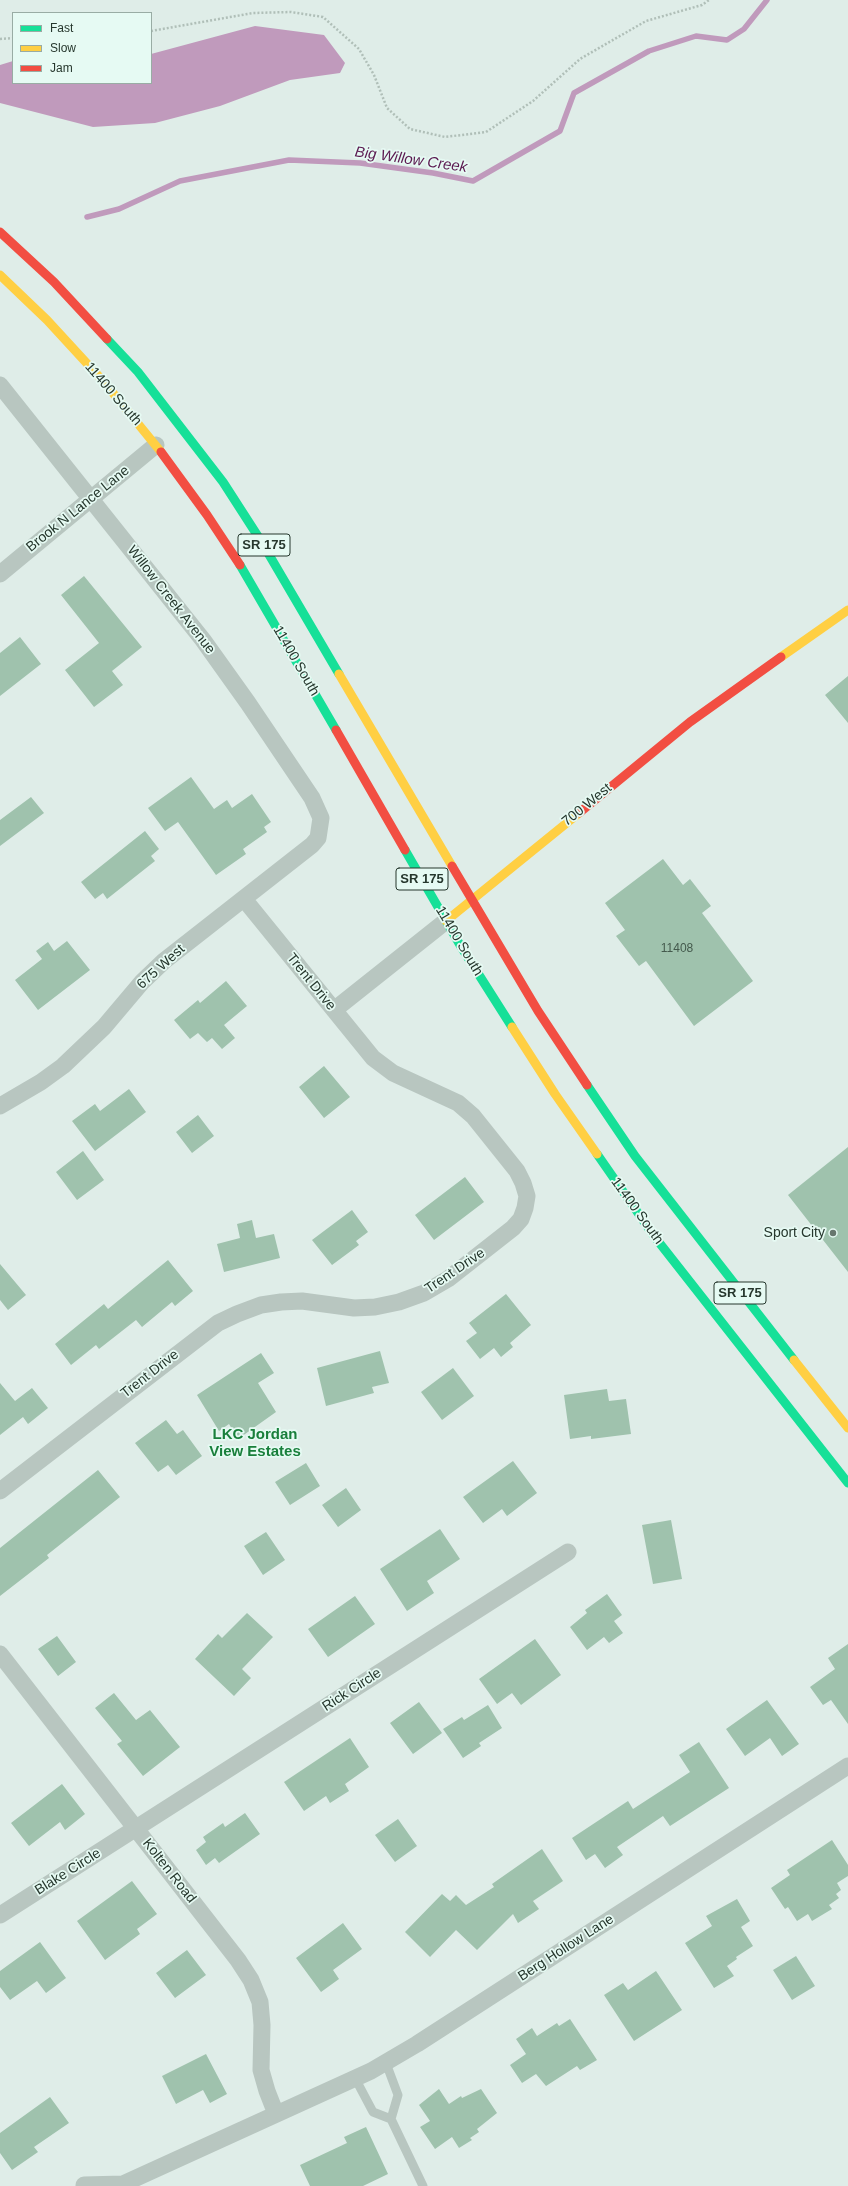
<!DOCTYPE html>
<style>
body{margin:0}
#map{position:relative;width:848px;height:2186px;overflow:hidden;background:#dfede8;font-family:Helvetica,sans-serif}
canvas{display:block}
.legend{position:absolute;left:12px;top:12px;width:140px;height:72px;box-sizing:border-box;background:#e6faf3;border:1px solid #99aca4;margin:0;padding:5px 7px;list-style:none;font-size:12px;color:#26372d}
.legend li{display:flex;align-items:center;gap:8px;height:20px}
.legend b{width:20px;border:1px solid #99aca4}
</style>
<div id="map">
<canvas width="848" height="2186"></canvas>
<ul class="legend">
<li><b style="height:5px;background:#16e098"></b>Fast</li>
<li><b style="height:5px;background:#ffcf43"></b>Slow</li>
<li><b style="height:5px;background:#f24e42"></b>Jam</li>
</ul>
</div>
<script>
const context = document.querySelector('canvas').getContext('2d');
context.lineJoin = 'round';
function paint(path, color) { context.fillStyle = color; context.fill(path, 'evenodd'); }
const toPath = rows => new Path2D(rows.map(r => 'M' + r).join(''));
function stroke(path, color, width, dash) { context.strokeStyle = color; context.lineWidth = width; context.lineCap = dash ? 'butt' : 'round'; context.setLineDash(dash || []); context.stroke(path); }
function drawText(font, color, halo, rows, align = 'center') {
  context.font = font + ' Helvetica,sans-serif'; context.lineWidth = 3.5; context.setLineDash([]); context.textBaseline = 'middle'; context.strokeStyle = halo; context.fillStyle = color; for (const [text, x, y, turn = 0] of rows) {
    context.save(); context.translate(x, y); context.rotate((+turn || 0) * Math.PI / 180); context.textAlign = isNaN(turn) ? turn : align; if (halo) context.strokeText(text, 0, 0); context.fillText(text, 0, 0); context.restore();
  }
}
const water = toPath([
 [255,26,324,35,345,63,340,73,290,80,220,106,155,123,93,127,0,103,0,65,13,61,13,83,151,83,151,54]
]);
const stream = toPath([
 [87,217,119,209,180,181,289,160,360,163,433,173,473,181,560,131,574,93,649,51,696,36,727,40,744,29,767,0]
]);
const building = toPath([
 [84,576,142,647,112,671,123,685,94,707,65,670,99,643,61,595],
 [20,637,41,664,0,696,0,653],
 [848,676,848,723,825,695],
 [191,777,214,809,227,800,232,808,252,794,271,822,264,827,267,832,243,849,246,854,216,875,178,822,165,831,148,808],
 [31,797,44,813,0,846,0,820],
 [145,831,159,849,151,856,155,861,107,899,103,893,95,899,81,882],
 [663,859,683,885,690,879,711,906,702,913,753,981,694,1026,646,961,639,966,616,936,625,930,605,903],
 [67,941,90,970,38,1010,15,980,42,959,36,951,48,942,54,951],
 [226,981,247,1006,224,1025,235,1038,222,1049,212,1038,207,1042,198,1033,190,1039,174,1020,198,1000,200,1003],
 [324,1066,350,1097,324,1118,299,1087],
 [129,1089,146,1112,95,1151,72,1121,95,1104,100,1111],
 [198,1115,214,1136,192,1153,176,1132],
 [848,1147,848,1272,788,1195],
 [83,1151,104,1180,77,1200,56,1172],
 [465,1177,484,1202,434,1240,415,1215],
 [352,1210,368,1232,356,1241,359,1245,332,1265,312,1240],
 [252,1220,256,1238,274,1234,280,1258,224,1272,217,1244,240,1238,237,1224],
 [168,1260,193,1291,175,1306,172,1302,142,1327,136,1320,99,1349,96,1345,71,1365,55,1344,104,1304,108,1309],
 [0,1264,26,1295,8,1310,0,1300],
 [506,1294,531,1325,510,1343,513,1347,501,1357,494,1348,480,1359,466,1341,477,1333,469,1323],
 [380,1351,389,1383,372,1387,374,1393,326,1406,317,1368],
 [261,1353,274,1373,258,1383,276,1412,238,1439,229,1424,219,1431,197,1395],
 [453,1368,474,1396,442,1420,421,1392],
 [0,1383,15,1401,32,1388,48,1408,28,1424,23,1417,0,1435],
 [607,1389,609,1401,626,1399,631,1434,591,1439,591,1436,570,1439,564,1395],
 [166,1420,177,1434,183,1430,202,1456,176,1475,168,1465,158,1472,135,1443],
 [513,1461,537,1493,507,1516,502,1509,483,1523,463,1497],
 [306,1463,320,1486,290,1505,275,1482],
 [98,1470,120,1497,47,1555,49,1558,0,1596,0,1548],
 [346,1488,361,1510,338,1527,322,1505],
 [671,1520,682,1579,653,1584,642,1525],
 [440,1529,460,1559,427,1581,434,1593,407,1611,380,1569],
 [266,1532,285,1560,263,1575,244,1546],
 [607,1594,622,1615,614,1621,623,1633,609,1643,604,1637,587,1650,570,1627,587,1613,585,1610],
 [355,1596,375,1624,328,1657,308,1629],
 [247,1613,273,1637,242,1669,251,1678,234,1696,195,1659,218,1634,222,1638],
 [57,1636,76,1662,58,1676,38,1649],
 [535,1639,561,1675,521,1705,512,1693,497,1704,479,1679],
 [848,1644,848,1724,831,1700,823,1705,810,1687,835,1669,828,1658],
 [114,1693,136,1720,150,1710,180,1747,143,1776,117,1744,122,1741,95,1708],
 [767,1700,799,1744,782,1756,770,1738,745,1756,726,1729],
 [419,1702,442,1733,413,1754,390,1723],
 [488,1705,502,1728,479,1743,481,1746,463,1758,443,1729,462,1717,464,1720],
 [350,1738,369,1767,345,1784,349,1791,330,1803,326,1796,304,1811,284,1782],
 [699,1742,729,1788,670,1826,663,1816,617,1847,623,1855,605,1868,595,1854,586,1860,572,1838,628,1801,633,1809,690,1772,679,1755],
 [62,1784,85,1814,65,1830,60,1822,29,1846,11,1823],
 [245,1813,260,1834,219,1863,215,1858,206,1865,196,1850,206,1842,203,1837,223,1823,225,1827],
 [398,1819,417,1846,395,1862,375,1835],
 [832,1840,848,1865,848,1876,837,1883,841,1890,836,1894,839,1898,829,1905,832,1909,812,1921,808,1914,797,1921,788,1907,785,1909,771,1888,790,1875,787,1870],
 [542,1849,563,1881,533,1901,539,1909,518,1923,513,1914,477,1950,456,1930,430,1957,405,1932,442,1894,450,1901,456,1895,466,1905,494,1887,492,1884],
 [132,1881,157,1914,137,1929,140,1934,105,1960,77,1921],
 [737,1899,750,1921,741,1927,753,1946,736,1957,737,1959,727,1966,734,1976,714,1988,685,1943,712,1926,706,1916],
 [343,1923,362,1949,333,1970,339,1979,321,1992,296,1958],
 [40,1942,66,1978,46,1993,37,1981,10,2000,0,1987,0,1971],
 [187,1950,206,1975,175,1998,156,1973],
 [796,1956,815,1986,792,2000,773,1970],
 [656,1971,682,2010,634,2041,604,1995,623,1983,628,1990],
 [570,2019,597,2060,580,2070,577,2066,546,2086,536,2074,522,2083,510,2065,526,2054,516,2039,532,2028,537,2036,557,2023,559,2026],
 [206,2054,227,2094,210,2103,203,2090,176,2104,162,2076],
 [439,2089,449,2104,461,2096,462,2098,481,2089,497,2113,477,2129,479,2132,470,2138,472,2140,459,2148,452,2137,435,2149,420,2127,430,2121,419,2105],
 [50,2097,69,2123,34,2147,38,2152,12,2170,0,2153,0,2133],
 [366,2127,388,2174,363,2186,310,2186,300,2165,347,2143,344,2137]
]);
const path = toPath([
 [151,31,253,13,291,12,323,17,359,49,374,75,387,108,410,129,445,137,486,132,533,101,580,59,646,21,702,5,709,0],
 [0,39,13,38]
]);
const lane = toPath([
 [386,2063,398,2095,391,2119],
 [355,2078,373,2112,391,2119,423,2186]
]);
const street = toPath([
 [0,385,203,640,248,703,312,798,321,818,318,838,312,845,164,961,142,982,104,1027,63,1066,41,1082,0,1106],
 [0,574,156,445],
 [334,1010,446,921],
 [0,1491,218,1323,237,1314,261,1305,281,1302,302,1301,354,1308,375,1307,399,1302,424,1293,448,1279,513,1228,521,1219,525,1208,527,1196,523,1183,517,1171,473,1116,458,1103,393,1073,373,1058,244,899],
 [0,1654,238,1960,251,1980,260,2002,262,2025,261,2070,267,2091,276,2114],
 [0,1915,568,1552],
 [84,2185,123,2184,371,2071,417,2044,848,1766]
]);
const fast = toPath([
 [107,339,138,372,223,482,261,541,339,674],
 [240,565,336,730],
 [405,850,460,945,512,1027],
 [587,1085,635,1156,794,1360],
 [597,1154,654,1236,848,1483]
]);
const slow = toPath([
 [0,275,47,320,104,382,161,452],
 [781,657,848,610],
 [339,674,452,866],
 [446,921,579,813],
 [512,1027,555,1094,597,1154],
 [794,1360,848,1428]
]);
const jam = toPath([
 [0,232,54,282,107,339],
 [161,452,207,515,240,565],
 [336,730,405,850],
 [579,813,690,722,781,657],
 [452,866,538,1011,587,1085]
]);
const markers = [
 [833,1233,4,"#67776e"]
];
const numberNames = [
 ["11408",677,949]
];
const shields = [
 [264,545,52],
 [422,879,52],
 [740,1293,52]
];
const shieldNames = [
 ["SR 175",264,545],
 ["SR 175",422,879],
 ["SR 175",740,1293]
];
const streetNames = [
 ["11400 South",113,394,49],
 ["Brook N Lance Lane",78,509,-39],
 ["Willow Creek Avenue",171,600,52],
 ["11400 South",296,661,60],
 ["700 West",587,805,-39],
 ["11400 South",459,941,59],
 ["675 West",161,967,-42],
 ["Trent Drive",311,982,51],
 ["11400 South",637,1211,54],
 ["Trent Drive",455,1271,-34],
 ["Trent Drive",150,1374,-38],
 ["Rick Circle",352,1690,-33],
 ["Kolten Road",169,1871,52],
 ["Blake Circle",68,1872,-32],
 ["Berg Hollow Lane",566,1948,-33]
];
const poiNames = [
 ["Sport City",825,1233]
];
const waterNames = [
 ["Big Willow Creek",411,160,8]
];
const neighbourhoodNames = [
 ["LKC Jordan",255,1435],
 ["View Estates",255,1452]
];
paint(water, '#c09abc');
stroke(stream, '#c09abc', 5.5);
paint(building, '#9fc2ad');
stroke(path, '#b0bfb8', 2.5, [2, 2]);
stroke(lane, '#b8c6c0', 9);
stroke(street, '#b8c6c0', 17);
stroke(fast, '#16e098', 9);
stroke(slow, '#ffcf43', 9);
stroke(jam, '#f24e42', 9);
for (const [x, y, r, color] of markers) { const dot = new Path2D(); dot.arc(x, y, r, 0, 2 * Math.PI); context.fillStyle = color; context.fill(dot); stroke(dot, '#e6faf3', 1.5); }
drawText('12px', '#445a4d', null, numberNames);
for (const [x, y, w] of shields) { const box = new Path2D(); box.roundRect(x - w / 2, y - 11, w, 22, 3); context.fillStyle = '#e6faf3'; context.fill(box); stroke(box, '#26372d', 1); }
drawText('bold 13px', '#26372d', null, shieldNames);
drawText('14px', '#26372d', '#e6faf3', streetNames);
drawText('14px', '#26372d', '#e6faf3', poiNames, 'right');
drawText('italic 15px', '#5b1950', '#e6faf3', waterNames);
drawText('bold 15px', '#197f3b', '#e6faf3', neighbourhoodNames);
</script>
